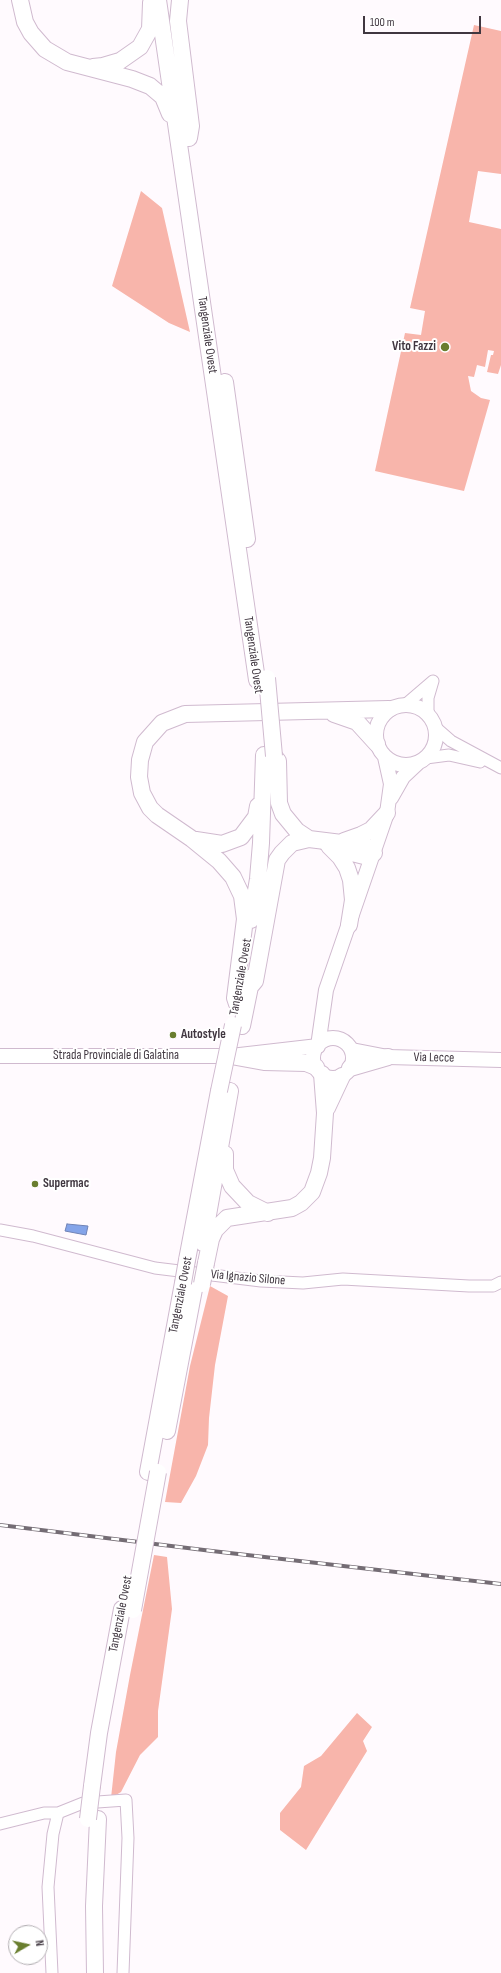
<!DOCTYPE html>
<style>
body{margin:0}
#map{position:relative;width:501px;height:1973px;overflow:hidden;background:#fffafe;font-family:"Sofia Sans Condensed",sans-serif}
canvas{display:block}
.north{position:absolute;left:8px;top:1925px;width:40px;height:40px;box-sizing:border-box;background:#fff;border:1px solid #b3afb3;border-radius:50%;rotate:81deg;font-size:11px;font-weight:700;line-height:16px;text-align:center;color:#403740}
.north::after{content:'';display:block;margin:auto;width:14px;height:18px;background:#697e2e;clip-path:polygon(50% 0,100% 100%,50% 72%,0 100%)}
.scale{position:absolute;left:363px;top:16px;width:118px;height:18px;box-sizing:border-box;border:2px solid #403740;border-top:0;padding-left:5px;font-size:12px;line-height:14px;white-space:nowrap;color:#403740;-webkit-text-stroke:3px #fff;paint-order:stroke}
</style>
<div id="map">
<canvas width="501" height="1973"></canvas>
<div class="north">N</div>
<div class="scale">100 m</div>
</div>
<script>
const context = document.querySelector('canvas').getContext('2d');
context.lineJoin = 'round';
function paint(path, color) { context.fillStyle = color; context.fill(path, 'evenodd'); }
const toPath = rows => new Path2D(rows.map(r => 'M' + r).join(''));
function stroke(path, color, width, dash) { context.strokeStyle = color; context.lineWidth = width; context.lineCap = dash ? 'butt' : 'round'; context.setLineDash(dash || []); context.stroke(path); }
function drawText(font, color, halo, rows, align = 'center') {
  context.font = font + ' "Sofia Sans Condensed",sans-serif'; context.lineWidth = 4; context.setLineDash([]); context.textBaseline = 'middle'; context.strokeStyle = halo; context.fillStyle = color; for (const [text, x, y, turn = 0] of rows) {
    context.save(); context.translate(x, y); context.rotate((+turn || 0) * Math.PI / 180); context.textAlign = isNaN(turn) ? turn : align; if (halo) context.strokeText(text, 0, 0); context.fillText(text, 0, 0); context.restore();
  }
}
const green = toPath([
 [474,25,501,31,501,174,478,171,469,222,501,229,501,365,498,374,487,372,491,355,493,355,494,351,488,350,485,367,477,365,474,377,468,376,471,391,481,398,490,400,464,491,375,471,405,333,421,335,425,311,410,308],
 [141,191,162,208,190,332,169,323,112,286],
 [210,1286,228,1296,215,1365,209,1418,208,1445,196,1476,181,1503,165,1502,190,1366],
 [154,1555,167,1557,172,1609,158,1711,158,1737,140,1755,121,1792,111,1798,116,1752,130,1675],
 [357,1713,372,1727,363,1741,367,1751,306,1850,280,1830,280,1813,301,1787,304,1766,321,1756]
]);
const water = toPath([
 [67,1224,88,1226,86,1235,65,1231,67,1224]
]);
const minor = toPath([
 [405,705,433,681],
 [428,715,428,698,433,681],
 [435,727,451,741,501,768],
 [426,758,449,755,480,762],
 [0,1230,33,1236,155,1268,261,1281,303,1283,343,1279,469,1286,493,1286,501,1282],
 [0,1824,44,1813,58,1813],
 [52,1973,48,1887,53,1834,58,1813,83,1803,126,1800,128,1838,123,1973]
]);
const major = toPath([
 '376 735a30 30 0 1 1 60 0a30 30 0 1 1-60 0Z',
 [391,798,403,777,419,762],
 '313 1058a20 20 0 1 1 40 0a20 20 0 1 1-40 0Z',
 [352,1050,388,1057,501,1060],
 [0,1056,231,1056,318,1046,326,990,387,813,391,784,385,757]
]);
const highway = toPath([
 [20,0,25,22,31,33,45,49,67,62,132,79,150,86,163,97,170,114],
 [158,0,257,680],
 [180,0,178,21,191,126,189,138],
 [93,67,103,66,120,61,140,47,150,29,151,3],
 [225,382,247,539],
 [334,714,357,722,377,744],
 [274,756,278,761,279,803,283,814,297,831,309,839],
 [196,840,222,844,241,837,256,817,258,806],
 [344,841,361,835,371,830,387,813],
 [329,846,340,857,347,868,351,880,353,900,349,925],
 [251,920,258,879,261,843,264,755],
 [250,987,255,981,277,860,282,853,292,843,309,839,366,846,374,853,364,856,340,850,325,842],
 [237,1004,235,998,245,919,242,896,233,877,219,861,192,839,157,815,150,808,142,793,139,777,140,760,145,742,162,723,185,714,389,709],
 [242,1026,252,977],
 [231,1056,264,1062,306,1063,316,1067],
 [350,1068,388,1057],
 [327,1108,342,1076],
 [225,1154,225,1170,232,1186,248,1203,268,1213],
 [203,1243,230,1091],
 [187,1260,219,1091],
 [206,1263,211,1239,215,1230,227,1218,292,1208,301,1203,312,1192,319,1173,322,1158,325,1113,322,1074],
 [167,1431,195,1284],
 [148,1472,183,1283],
 [92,1786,99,1733,122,1609],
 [95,1973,94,1906,98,1819]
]);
const rail = toPath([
 [0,1525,212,1551,501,1584]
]);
const highwayBridge = toPath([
 [267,678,274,756],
 [219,1091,233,1025],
 [183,1283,187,1260],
 [202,1284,206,1263],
 [133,1610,158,1472],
 [88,1819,92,1786]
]);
const markers = [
 [445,347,5,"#697e2e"],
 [173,1035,4,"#697e2e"],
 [35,1184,4,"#697e2e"]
];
const streetNames = [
 ["Tangenziale Ovest",207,335,82],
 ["Tangenziale Ovest",253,655,82],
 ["Tangenziale Ovest",241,977,-80],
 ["Strada Provinciale di Galatina",116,1056],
 ["Via Lecce",434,1058,1],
 ["Via Ignazio Silone",248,1278,5],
 ["Tangenziale Ovest",181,1295,-79],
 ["Tangenziale Ovest",121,1614,-79]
];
const poiNames = [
 ["Vito Fazzi",436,347,"right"],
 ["Autostyle",181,1035],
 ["Supermac",43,1184]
];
paint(green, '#f8b5ab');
paint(water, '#84a4e9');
stroke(water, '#7083b6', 1);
stroke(minor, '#d0bacf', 13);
stroke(major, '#d0bacf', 16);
stroke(highway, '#d0bacf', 18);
stroke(minor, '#fff', 11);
stroke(major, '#fff', 14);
stroke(highway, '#fff', 16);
stroke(rail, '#746c74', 4);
stroke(rail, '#fff', 2.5, [8]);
stroke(highwayBridge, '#d0bacf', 18, []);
stroke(highwayBridge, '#fff', 16);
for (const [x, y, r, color] of markers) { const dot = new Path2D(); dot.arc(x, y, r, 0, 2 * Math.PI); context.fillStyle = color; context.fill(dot); stroke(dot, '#fff', 1.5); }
drawText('13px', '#403740', '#fff', streetNames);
drawText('bold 13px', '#403740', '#fff', poiNames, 'left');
</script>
